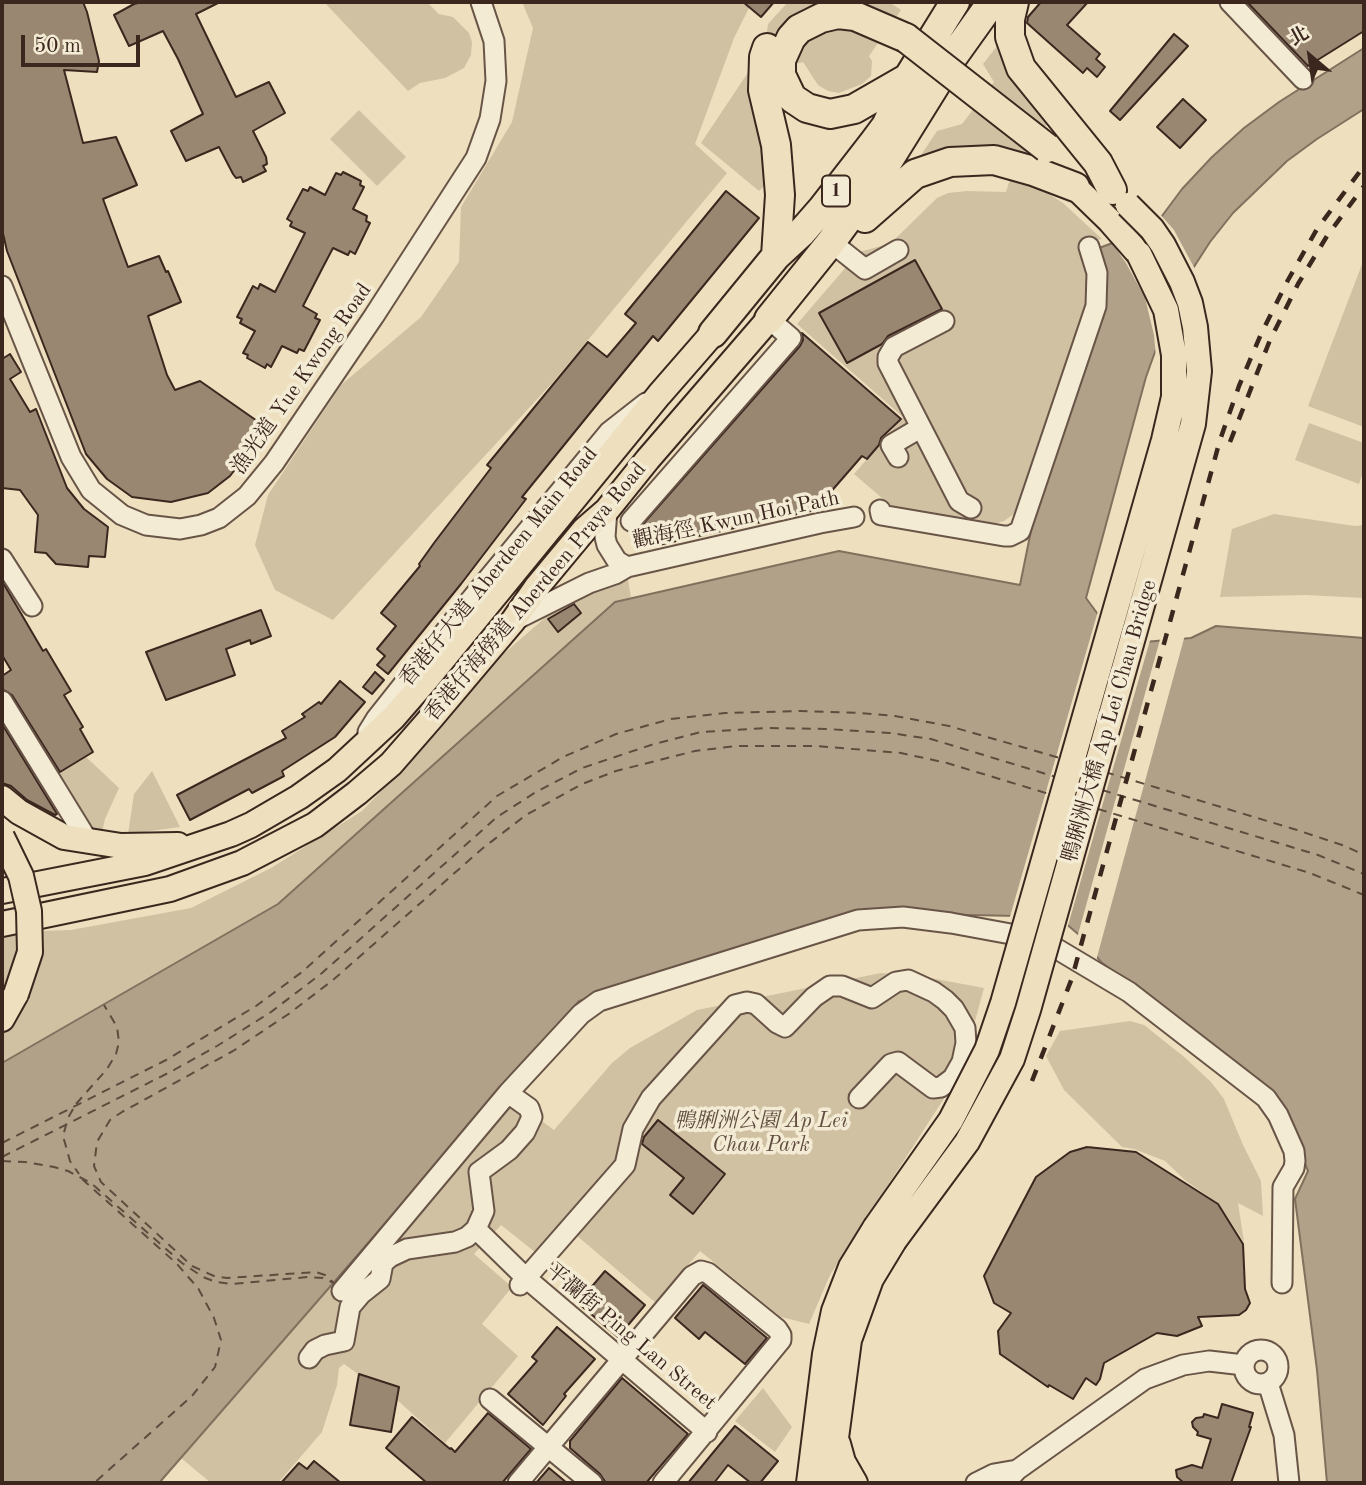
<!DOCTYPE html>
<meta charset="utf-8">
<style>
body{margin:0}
#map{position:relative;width:1366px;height:1485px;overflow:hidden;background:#eee0be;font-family:"Old Standard TT","Noto Serif TC",serif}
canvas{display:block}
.frame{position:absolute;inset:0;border:4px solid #3c271f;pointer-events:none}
.north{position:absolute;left:1275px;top:21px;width:70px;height:70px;-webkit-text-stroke:5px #f4ebd5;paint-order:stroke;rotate:331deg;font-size:19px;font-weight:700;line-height:28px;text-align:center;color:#3c271f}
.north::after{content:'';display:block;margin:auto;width:24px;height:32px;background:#3c271f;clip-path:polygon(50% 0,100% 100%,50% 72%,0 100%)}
.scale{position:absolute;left:21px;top:35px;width:119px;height:32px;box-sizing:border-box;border:4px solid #3c271f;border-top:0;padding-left:9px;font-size:21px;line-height:24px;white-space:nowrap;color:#3c271f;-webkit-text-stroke:5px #f4ebd5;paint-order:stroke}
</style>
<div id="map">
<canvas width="1366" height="1485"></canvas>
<div class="frame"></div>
<div class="north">北</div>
<div class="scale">50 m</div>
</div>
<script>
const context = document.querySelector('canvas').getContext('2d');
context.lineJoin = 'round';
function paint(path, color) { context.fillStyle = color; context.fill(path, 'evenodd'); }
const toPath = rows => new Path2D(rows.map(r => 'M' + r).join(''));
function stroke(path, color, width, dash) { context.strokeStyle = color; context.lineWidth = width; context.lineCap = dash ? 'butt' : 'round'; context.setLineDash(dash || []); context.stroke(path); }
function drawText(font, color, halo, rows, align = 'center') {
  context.font = font + ' "Old Standard TT","Noto Serif TC",serif'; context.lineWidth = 7; context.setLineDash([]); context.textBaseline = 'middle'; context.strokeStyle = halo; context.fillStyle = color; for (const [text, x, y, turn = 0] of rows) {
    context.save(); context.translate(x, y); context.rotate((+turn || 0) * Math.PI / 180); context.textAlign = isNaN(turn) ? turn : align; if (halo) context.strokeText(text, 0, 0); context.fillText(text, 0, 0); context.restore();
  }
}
const green = toPath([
 [324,2,427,2,439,14,453,17,469,33,472,42,471,55,464,68,445,78,420,83,408,91],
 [522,2,752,2,734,38,695,144,727,173,553,382,333,620,275,590,255,545,268,495,341,385,421,317,459,262,461,207,512,122,533,28],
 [788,2,889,2,901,10,869,56,872,61,871,76,862,84,839,93,828,91,818,85,803,62,751,77,772,179,759,191,701,143,765,47,768,24],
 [1001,41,1002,59,1008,73,1029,102,1051,122,1038,131,1030,156,923,165,919,158,937,131,962,124,994,82,983,64],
 [359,110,406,157,377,186,330,139],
 [1010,179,1047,193,1063,203,1102,239,1082,243,1086,253,1089,305,1018,511,1004,521,987,526,890,511,890,505,854,474,903,417,797,324,859,252,885,245,896,238,937,198,948,193,967,191,1006,192],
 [1364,259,1364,427,1308,406],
 [1309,423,1364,443,1364,470,1359,484,1295,460],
 [1274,514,1355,526,1364,525,1364,598,1306,595,1220,597,1232,529],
 [628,580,631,597,615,602,278,904,2,1063,2,932,71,930,191,908,271,868,362,811,439,731,501,656,561,604,588,590],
 [86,757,119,788,105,819,102,832,91,830,56,774],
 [152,771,180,827,128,834,134,794],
 [881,973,914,975,984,988,966,1054,954,1083,830,1275,809,1324,781,1317,700,1251,656,1303,576,1235,550,1264,501,1225,474,1254,512,1287,482,1324,518,1356,445,1443,396,1399,399,1387,358,1374,344,1364,339,1368,337,1385,322,1432,278,1483,211,1483,181,1458,501,1091,554,1130,612,1063,630,1048,697,1010],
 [1130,1021,1144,1025,1183,1056,1211,1082,1224,1099,1243,1145,1261,1181,1263,1216,1238,1203,1244,1242,1219,1204,1186,1181,1165,1161,1134,1149,1122,1147,1064,1090,1046,1056,1060,1031],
 [763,1388,792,1427,775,1452,735,1421]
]);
const water = toPath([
 [1364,48,1364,109,1317,139,1287,161,1233,213,1210,242,1190,273,1165,324,1146,377,1086,598,1108,628,1144,642,1191,638,1216,626,1364,638,1364,1483,1327,1483,1317,1370,1295,1199,1308,1171,1280,1102,1101,962,1078,934,1064,922,1018,916,868,913,579,1001,159,1483,2,1483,2,1063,278,904,615,602,839,551,1020,585,1034,516,1104,307,1099,248,1153,228,1182,189,1212,157,1244,128,1279,102,1364,48]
]);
const pier = toPath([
 [1159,213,1174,230,1196,271,1168,325,1156,358,1154,335,1145,298,1126,263,1110,240,1150,225],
 [1098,611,1110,625,1144,638,1151,637,1103,803,1067,929,1063,926,1009,920],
 [1185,635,1106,924,1096,961,1077,938,1161,636]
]);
const ferry = toPath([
 [1105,772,1297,830,1345,846,1364,855],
 [1102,790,1318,855,1364,874],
 [1098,809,1310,873,1364,895],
 [76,1104,107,1069,116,1054,119,1042,117,1027,104,1005],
 [73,1109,68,1118,63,1136,70,1161,79,1174],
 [2,1143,166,1060,256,1006,302,972,497,796,563,757,616,734,671,719,725,713,800,711,860,713,895,716,949,726,1060,758],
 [2,1157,174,1070,217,1046,271,1012,322,973,497,817,536,792,582,768,651,745,701,732,765,728,828,729,890,733,931,739,1056,777],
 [2,1161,25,1162,54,1167,68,1171,91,1183,182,1263,203,1277,216,1282,232,1284,308,1277,323,1278,334,1283,325,1275,316,1272,227,1278,214,1276,192,1266,101,1182,94,1166,97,1142,110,1120,122,1112,233,1051,290,1013,333,980,483,848,526,815,582,784,616,771,695,751,736,746,816,746,901,753,947,763,1049,794],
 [82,1179,176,1263,198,1288,214,1318,221,1340,215,1367,192,1396,94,1483]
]);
const building = toPath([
 [2,2,83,2,87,12,99,61,97,72,64,70,83,143,116,137,137,185,103,199,128,267,159,256,166,272,168,271,181,302,148,316,167,375,175,390,200,381,260,423,260,437,230,476,208,493,171,502,132,497,107,479,86,454,7,251,2,229,2,2],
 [142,2,220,2,196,14,236,97,269,82,285,113,253,131,266,157,267,164,263,166,266,171,243,182,241,177,236,178,233,174,219,147,186,161,171,131,203,114,178,59,163,31,129,46,114,15,134,4,142,2],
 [743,2,774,2,761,17,743,2],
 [1041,2,1088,2,1067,25,1100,54,1096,59,1105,67,1097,77,1087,68,1083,73,1027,23,1028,17,1041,2],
 [1247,2,1364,2,1364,31,1308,66,1247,2],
 [1174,34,1188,46,1120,120,1110,111,1174,34],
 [1183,99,1206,120,1180,148,1157,127,1183,99],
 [343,172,361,181,360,185,364,187,353,209,367,216,366,221,370,223,355,254,350,251,348,255,333,248,323,267,303,306,317,314,315,318,320,320,304,351,299,349,297,353,282,346,271,367,267,364,265,368,247,358,248,355,243,353,255,331,240,323,242,319,237,317,253,286,258,289,260,284,275,292,297,249,305,233,290,226,292,222,287,219,303,189,308,191,310,187,325,195,336,173,341,175,343,172],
 [726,191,759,218,658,341,653,336,590,413,522,497,526,499,461,584,388,674,377,665,385,656,377,649,396,626,381,613,420,566,419,564,434,543,491,468,487,465,588,342,607,357,636,323,625,314,726,191],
 [915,260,942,309,888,336,882,344,847,363,819,313,915,260],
 [802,333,901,419,881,438,879,445,867,459,862,456,815,510,654,546,636,532,800,346,803,340,802,333],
 [10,354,21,372,10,379,30,412,36,409,67,488,84,509,108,527,105,557,89,556,88,567,56,564,46,553,35,552,38,515,20,490,2,488,2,359,10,354],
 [2,581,43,651,46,649,71,691,64,695,83,727,80,729,93,752,60,772,12,695,2,689,2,676,11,670,2,655,2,581],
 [574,604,581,613,558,632,548,619,574,604],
 [261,610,271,636,251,644,250,640,226,649,235,675,166,700,146,652,261,610],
 [375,672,384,680,372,694,363,687,375,672],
 [340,681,365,702,335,737,282,771,284,776,252,793,249,789,190,820,177,795,286,738,282,731,305,717,302,714,319,702,321,704,340,681],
 [2,724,57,814,55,815,27,800,11,786,2,783,2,724],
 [658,1120,725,1174,693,1214,670,1195,684,1178,642,1144,644,1137,658,1120],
 [1087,1147,1136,1152,1218,1204,1243,1244,1245,1289,1250,1303,1246,1310,1239,1315,1198,1317,1202,1326,1177,1336,1157,1333,1104,1363,1100,1379,1096,1385,1086,1378,1073,1399,1049,1385,1048,1387,1000,1354,998,1331,1011,1313,994,1303,984,1276,1036,1177,1070,1152,1087,1147],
 [605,1271,645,1305,618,1337,578,1303,605,1271],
 [703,1285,767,1338,745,1364,705,1332,699,1339,675,1318,703,1285],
 [557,1327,595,1359,564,1394,566,1396,543,1425,508,1394,537,1361,532,1357,557,1327],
 [359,1374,399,1387,391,1432,350,1425,359,1374],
 [622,1378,688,1434,646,1483,606,1483,600,1474,570,1448,570,1441,622,1378],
 [1222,1404,1253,1413,1249,1427,1251,1427,1231,1483,1184,1483,1177,1477,1176,1470,1192,1465,1202,1468,1211,1439,1197,1435,1198,1432,1193,1427,1192,1422,1196,1418,1203,1417,1204,1414,1218,1418,1222,1404],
 [488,1413,531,1449,502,1483,427,1483,386,1448,412,1417,450,1449,451,1448,455,1452,488,1413],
 [735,1426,778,1461,760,1483,751,1483,728,1465,714,1483,688,1483,735,1426],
 [314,1461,341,1483,281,1483,299,1463,307,1469,314,1461],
 [549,1468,567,1483,536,1483,549,1468]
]);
const minor = toPath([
 [1230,2,1303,79],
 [831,242,865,269,898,250],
 [2,286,71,457,91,490,122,515,146,525,180,529,201,525,219,518,247,496,274,463,374,316,476,158,490,119,496,81,494,41,481,2],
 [944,321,894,347,888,357,888,363,959,501,971,508],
 [898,457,891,445,920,428],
 [607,510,605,537,607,545,617,561,627,567],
 [880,510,881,515,1004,536,1010,536,1020,531,1096,306,1097,273,1089,247],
 [631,521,791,338,769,319],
 [2,559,32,606],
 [513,621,589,583,615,574,627,567,820,523,854,517],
 [2,701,88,841],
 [368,732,376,719,464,608,609,432,646,403],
 [476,1229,526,1278,707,1432],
 [520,1285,625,1165,633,1129,651,1098,735,1005,747,1002,756,1004,777,1023,785,1027,814,997,830,986,842,986,872,998,896,982,908,980,934,992,945,1000,954,1009,965,1028,966,1043,962,1062,953,1078,941,1087,933,1088,898,1062,891,1064,859,1098],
 [342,1291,508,1093,581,1014,599,1001,858,920,903,917,951,923,1027,937,1052,946,1129,992,1266,1098,1278,1115,1294,1151,1295,1161,1294,1168,1283,1187,1282,1283],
 '1244 1367a17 17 0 1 1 34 0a17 17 0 1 1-34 0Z',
 [309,1358,315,1350,325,1345,344,1341,350,1307,361,1294,380,1279,383,1263,390,1257,407,1249,455,1242,467,1237,476,1229,484,1211,479,1172,509,1150,525,1132,532,1117,529,1108,508,1093],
 [1268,1383,1284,1435,1289,1483],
 [490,1399,592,1483],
 [518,1483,692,1276,701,1271,708,1273,777,1329,781,1335,781,1340,663,1483],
 [976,1483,994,1474,1017,1470],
 [1005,1483,1017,1470,1145,1379,1183,1365,1209,1361,1244,1365]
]);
const major = toPath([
 [1075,187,1110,221,1139,254],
 [2,798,19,812,64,837,121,846,178,845],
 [2,891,145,863,231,834,251,825,299,797,337,770,393,718,426,680,659,395,713,333],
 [2,924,170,889,242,863,315,825,357,793,391,764,432,717,513,621,536,588,585,529,607,510,648,459,769,319],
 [2,1019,16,994],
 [838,1444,843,1462,855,1483],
 [809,1483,825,1354,834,1311,851,1267,875,1228],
 [830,1483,849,1340,871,1279,894,1241]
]);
const highway = toPath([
 [1014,2,1010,19,1010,37,1021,68,1098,163,1112,190],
 [906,38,855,16,838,14,821,18,799,29,791,38,781,60,781,75,792,98,807,108,830,114,854,109,908,78],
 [767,48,764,57,763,90,776,145,780,195,776,256],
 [865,218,915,174,950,162,994,160,1033,171,1075,187],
 [769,319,831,242,875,182,952,58,992,2],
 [713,333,776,256,801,233,822,209,874,142,886,126,908,78,955,2]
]);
const rail = toPath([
 [1230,442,1270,340,1298,284,1327,236,1364,186],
 [1032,1081,1072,978,1220,440,1239,386,1261,334,1288,280,1317,229,1364,166]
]);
const majorBridge = toPath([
 [2,837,21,876,29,911,30,952,16,994],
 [875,1228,951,1120,987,1050,1003,1003,1164,440,1174,397,1174,355,1166,310,1139,254],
 [894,1241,967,1142,1012,1059,1028,1010,1193,424,1199,371,1195,327,1190,303,1182,282,1163,245,1152,229,1128,205]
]);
const highwayBridge = toPath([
 [906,38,1047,148]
]);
const shields = [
 [836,191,28]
];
const shieldNames = [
 ["1",836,191]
];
const streetNames = [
 ["漁光道 Yue Kwong Road",302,379,-55],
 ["觀海徑 Kwun Hoi Path",736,520,-12],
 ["香港仔大道 Aberdeen Main Road",499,567,-51],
 ["香港仔海傍道 Aberdeen Praya Road",536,592,-50],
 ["鴨脷洲大橋 Ap Lei Chau Bridge",1110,721,-74],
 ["平瀾街 Ping Lan Street",631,1337,40]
];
const parkNames = [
 ["鴨脷洲公園 Ap Lei",761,1121],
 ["Chau Park",761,1145]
];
paint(green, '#d0c1a3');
paint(water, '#b1a188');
stroke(water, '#82705e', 2);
paint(pier, '#eee0be');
stroke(ferry, '#5f4c3e', 2, [9, 7]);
paint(building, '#998772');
stroke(building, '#3c271f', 2);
stroke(minor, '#685547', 23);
stroke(major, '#3c271f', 28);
stroke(highway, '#3c271f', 32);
stroke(minor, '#f4ebd5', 19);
stroke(major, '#eee0be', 24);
stroke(highway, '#eee0be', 28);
stroke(rail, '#3c271f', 4.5, [12, 12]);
stroke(majorBridge, '#3c271f', 28, []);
stroke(highwayBridge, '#3c271f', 32, []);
stroke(majorBridge, '#eee0be', 24);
stroke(highwayBridge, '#eee0be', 28);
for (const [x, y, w] of shields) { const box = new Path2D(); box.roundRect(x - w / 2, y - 15.5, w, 31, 5); context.fillStyle = '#f4ebd5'; context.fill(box); stroke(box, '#3c271f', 2); }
drawText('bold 19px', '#3c271f', null, shieldNames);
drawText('21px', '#3c271f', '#f4ebd5', streetNames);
drawText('italic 21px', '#614e40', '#f4ebd5', parkNames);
</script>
